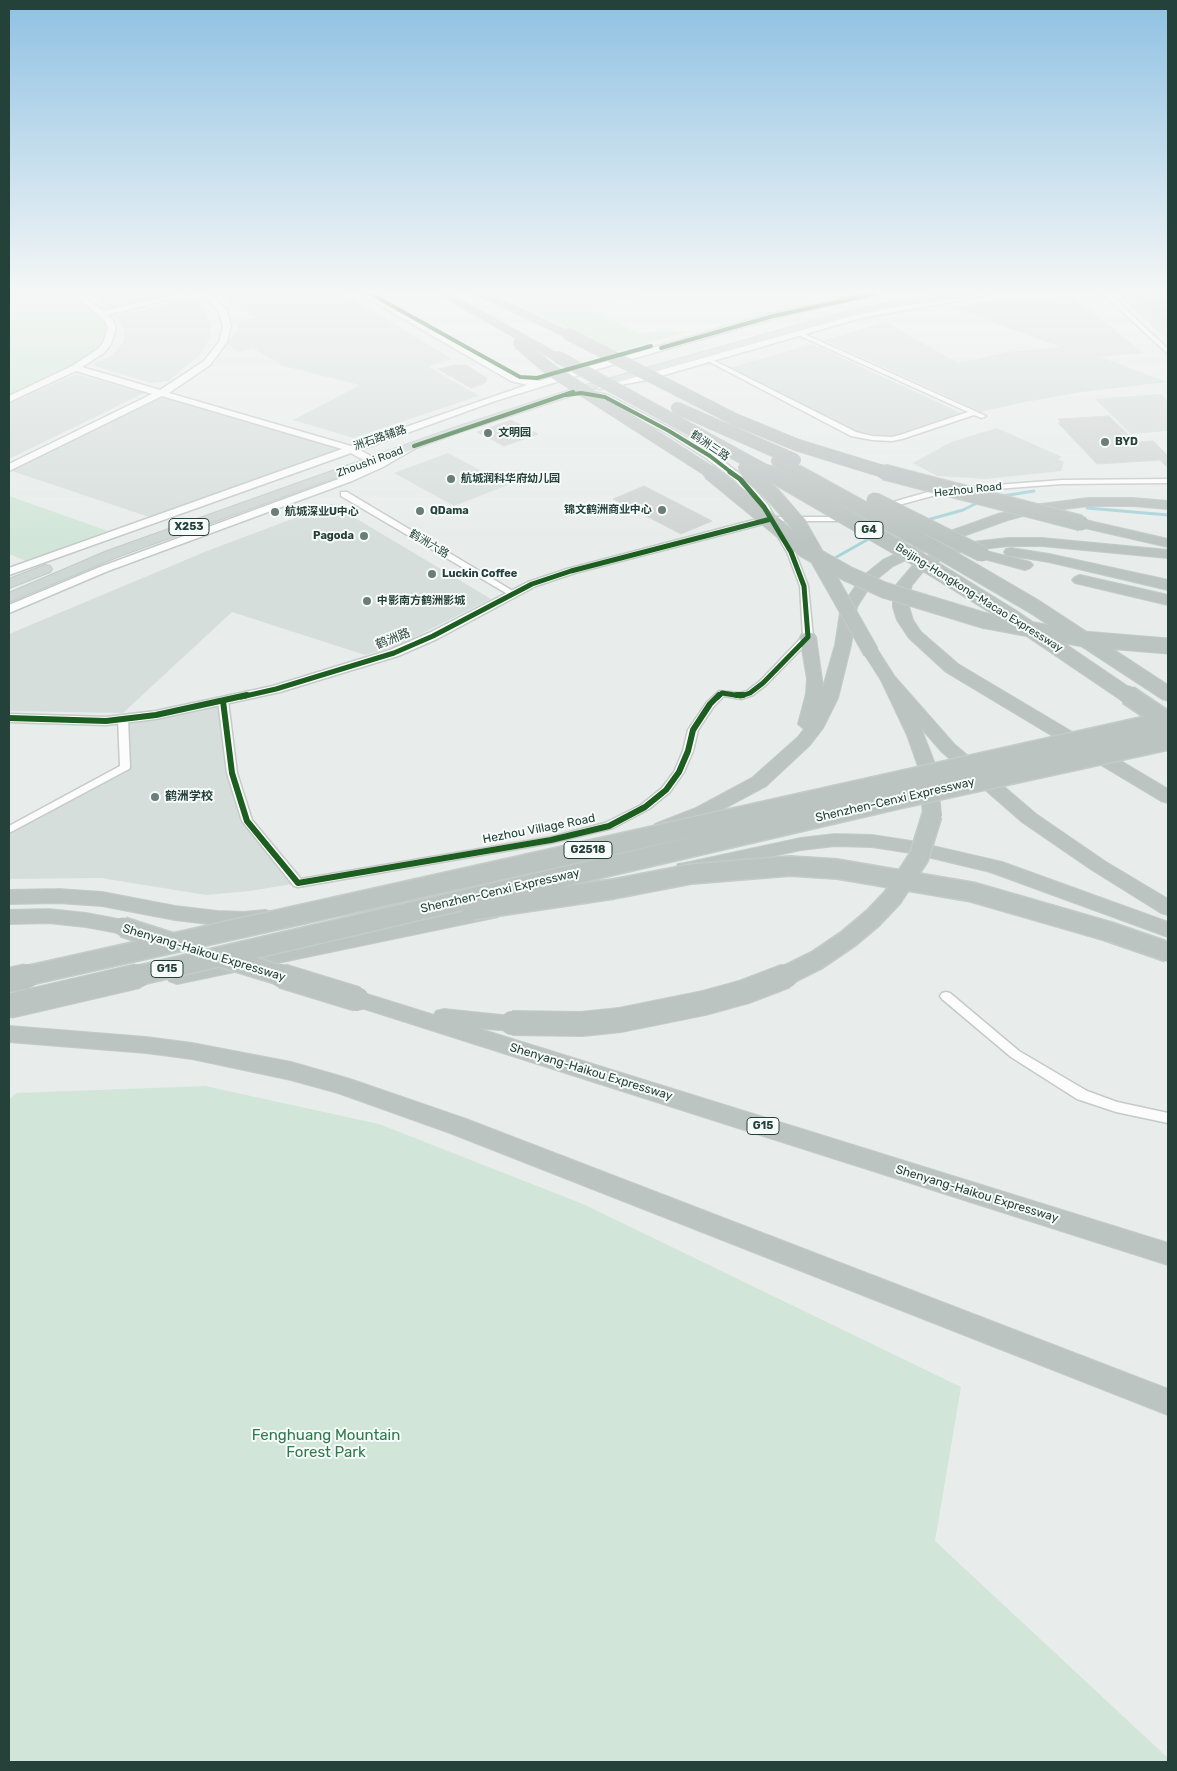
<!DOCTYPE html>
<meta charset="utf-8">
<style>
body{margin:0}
#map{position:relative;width:1177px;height:1771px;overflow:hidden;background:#e8edeb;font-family:Rubik,sans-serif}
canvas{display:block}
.frame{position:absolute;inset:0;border:10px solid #24423a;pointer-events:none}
</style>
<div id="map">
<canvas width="1177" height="1771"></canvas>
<div class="frame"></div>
</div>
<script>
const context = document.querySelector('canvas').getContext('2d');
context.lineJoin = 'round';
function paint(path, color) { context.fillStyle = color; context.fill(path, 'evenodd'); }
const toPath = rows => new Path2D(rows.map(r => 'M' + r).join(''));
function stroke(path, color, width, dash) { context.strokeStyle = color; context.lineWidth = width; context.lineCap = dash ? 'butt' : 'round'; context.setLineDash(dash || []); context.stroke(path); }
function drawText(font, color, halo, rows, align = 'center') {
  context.font = font + ' Rubik,"Noto Sans SC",sans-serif'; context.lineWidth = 4; context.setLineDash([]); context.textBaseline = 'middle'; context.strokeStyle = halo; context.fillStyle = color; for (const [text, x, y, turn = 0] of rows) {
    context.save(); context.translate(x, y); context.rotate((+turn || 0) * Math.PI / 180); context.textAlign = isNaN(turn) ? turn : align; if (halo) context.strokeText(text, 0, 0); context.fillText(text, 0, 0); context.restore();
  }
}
const built = toPath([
 [90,294,178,294,110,309],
 [217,294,346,294,452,359,428,366,479,396,353,438,293,420,360,385,283,366,253,348,238,352,227,343,236,332,238,322,255,317],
 [1116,294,1168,294,1168,340],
 [1072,295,1143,353,1101,357,1167,382,1081,392,1015,404,981,412,824,340,886,322,958,363,1007,352,1060,347,952,307,991,301],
 [186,299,199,301,211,323,210,337,202,353,168,381,150,383,92,365,112,355,124,341,124,329,115,316],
 [812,344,961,413,889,437,855,432,729,368],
 [76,374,144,393,9,459,9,403],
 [1161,394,1168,401,1168,431,1131,434,1095,399],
 [159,396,343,448,149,517,9,470],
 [997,428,1062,457,1058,459,1064,462,1061,471,986,479,937,476,913,463,951,442],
 [448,453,508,485,454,506,394,473],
 [332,504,491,599,397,646,365,655,232,612,123,713,9,711,9,634,207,551],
 [223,701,232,773,247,821,298,883,250,891,206,895,101,878,9,879,9,830,124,767,123,719]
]);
const green = toPath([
 [9,294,77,294,103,313,112,328,107,344,75,368,9,398],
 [497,294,646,294,589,309,638,333,690,331,616,352],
 [9,496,108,531,26,561,9,554],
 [205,1086,379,1124,583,1204,961,1387,935,1541,1168,1758,1168,1762,9,1762,9,1099,17,1093]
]);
const stream = toPath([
 [1003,496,1034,491],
 [1087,508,1168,515],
 [927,520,963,510,979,502],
 [833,559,872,537]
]);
const building = toPath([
 [1130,294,1154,294,1168,299,1168,328,1149,312,1153,312,1130,294],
 [454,365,466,365,487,378,485,383,471,388,438,369,454,365],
 [1109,416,1136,442,1153,441,1168,456,1168,468,1160,460,1097,464,1058,423,1061,423,1058,419,1109,416],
 [511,420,538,434,504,446,477,432,511,420],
 [644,486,712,521,681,534,613,499,644,486]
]);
const street = toPath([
 [1103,294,1110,294,1168,349,1168,354,1103,294],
 [796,332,800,332,986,416,982,418,974,415,902,439,892,441,872,440,851,436,704,359,709,358,856,432,872,436,892,437,900,435,968,412,796,334,796,332],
 [1168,479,1168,483,1062,484,956,492,932,496,840,521,771,521,767,519,771,517,840,517,928,492,956,488,1062,480,1168,479],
 [341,492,347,492,518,594,517,596,511,596,341,496,341,492],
 [776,530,782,530,795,552,808,586,813,637,766,685,753,695,741,699,724,696,714,706,698,730,693,751,684,772,670,792,649,809,613,828,551,843,298,887,294,886,242,821,227,773,218,701,223,698,228,701,237,773,252,820,301,879,551,837,605,823,641,805,662,788,674,772,683,751,688,730,707,702,719,691,740,693,747,691,760,681,803,636,800,586,787,552,775,532,776,530],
 [123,716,128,719,130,767,129,769,9,833,9,826,120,766,118,719,123,716],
 [946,992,950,993,1019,1051,1087,1091,1117,1102,1168,1113,1168,1123,1116,1112,1077,1099,1011,1057,942,999,940,996,942,993,946,992]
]);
const secondary = toPath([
 [73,294,82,294,103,311,177,294,192,294,107,315,113,320,116,328,111,344,104,353,82,367,160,390,204,361,219,342,223,326,219,312,204,294,212,294,227,311,231,326,227,342,210,365,169,393,351,446,527,385,511,381,360,294,370,294,517,377,539,381,770,314,863,294,878,294,775,318,618,363,495,401,360,450,378,460,411,444,417,444,419,446,383,467,352,481,108,571,9,613,9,605,100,567,344,477,370,464,351,453,9,575,9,568,342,449,162,396,9,471,9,464,152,394,76,371,9,402,9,396,72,366,98,349,103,343,108,328,105,321,73,294],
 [971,294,989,294,985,296,861,318,647,380,599,389,594,386,599,383,646,374,860,313,971,294],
 [583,390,608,395,672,429,714,454,744,477,768,505,776,519,775,521,575,573,536,586,437,639,398,656,280,692,156,719,106,725,9,722,9,714,106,717,156,711,273,686,390,650,429,633,528,582,567,569,765,517,736,481,706,458,666,433,602,399,580,395,578,393,583,390]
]);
const primary = toPath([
 [950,294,977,294,972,297,901,306,852,316,590,390,461,432,117,557,9,602,9,593,107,551,453,428,582,386,848,311,901,300,950,294],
 [45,565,50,566,52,569,50,572,9,588,9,579,45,565]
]);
const highway = toPath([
 [438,294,451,294,564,357,558,361,554,360,438,294],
 [475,294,489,294,574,334,568,337,564,336,475,294],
 [1088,498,1133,498,1168,501,1168,509,1133,506,1088,506,1034,513,1008,520,938,545,893,566,872,583,857,607,851,645,838,698,823,728,810,745,766,786,710,816,669,832,662,834,655,832,652,828,655,824,696,808,752,778,798,737,804,729,798,724,806,694,807,679,800,637,802,634,808,632,814,634,816,637,823,687,835,645,841,607,862,577,883,560,928,539,998,514,1034,505,1088,498],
 [1081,519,1168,539,1168,547,1076,526,1074,523,1076,520,1081,519],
 [1008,538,1042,538,1168,550,1168,558,1042,546,1008,546,965,551,950,555,925,569,912,585,909,595,909,607,913,620,921,632,958,664,1168,789,1168,803,1161,801,946,672,909,638,897,620,893,607,893,595,897,584,915,563,940,549,964,543,1008,538],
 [1011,548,1049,554,1168,580,1168,590,1049,562,1006,555,1004,552,1006,549,1011,548],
 [982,550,1030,562,1033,565,1030,568,1025,570,977,557,975,554,977,551,982,550],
 [1080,575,1168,595,1168,605,1075,583,1072,580,1075,577,1080,575],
 [871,647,877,649,895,677,954,744,1036,814,1106,862,1168,899,1168,915,1161,913,1092,870,1022,822,942,752,921,728,937,769,941,815,939,819,932,821,925,819,923,815,919,769,907,735,881,680,863,652,865,649,871,647],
 [835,834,872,835,911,841,1002,862,1168,922,1168,937,990,872,911,853,872,847,835,846,801,850,685,875,678,874,675,869,678,864,685,863,801,838,835,834],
 [58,889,102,892,175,906,217,911,244,912,265,910,272,912,275,917,272,922,265,924,244,926,217,925,175,920,102,906,58,903,9,904,9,890,58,889],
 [491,905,498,907,501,912,498,917,177,984,169,981,166,976,169,971,177,968,491,905],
 [48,909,86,913,123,920,130,922,133,927,130,932,123,934,86,927,48,923,9,924,9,910,48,909],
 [357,991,434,1015,436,1011,444,1009,520,1017,523,1023,520,1029,512,1031,477,1028,1168,1243,1168,1265,349,1004,346,999,349,994,357,991],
 [9,1026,146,1037,192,1043,291,1062,350,1079,466,1119,1168,1389,1168,1415,450,1133,338,1093,291,1080,192,1059,146,1053,9,1042,9,1026]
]);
const highwayBridgeFar3 = toPath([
 [568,334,734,419,797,445,888,473],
 [519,343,548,368,712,473],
 [558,357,770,473],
 [677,408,795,460],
 [777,461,798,473],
 [744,468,749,473]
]);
const highwayBridgeFar2 = toPath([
 [710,472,805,550,848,574,884,590,986,621,1083,639,1168,646],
 [748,472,773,495,799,525,871,652],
 [768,472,916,558,1012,617,1130,697],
 [796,472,934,548,1035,607,1168,694],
 [884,472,1081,523],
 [874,500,982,554]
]);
const highwayBridgeFar1 = toPath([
 [1128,695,1168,722],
 [472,910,613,889,691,874,790,866,837,869,972,892,1107,931,1168,952],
 [123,927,173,943],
 [220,957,286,977],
 [21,977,1168,721],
 [132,977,898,799,1168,740],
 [783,977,817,960,848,939,873,918,892,898,919,857,932,815]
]);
const highwayBridge = toPath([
 [282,976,357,999],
 [9,980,27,976],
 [9,1006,138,976],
 [512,1023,582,1024,620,1020,704,1003,744,992,786,976]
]);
const cyclewayFar2 = toPath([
 [371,294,520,377,537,378,651,346],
 [661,348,773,316,874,294],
 [566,395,581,393,605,397,669,431,710,456,732,473],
 [414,446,573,392]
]);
const cyclewayFar1 = toPath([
 [241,697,276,689,394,653,433,636,532,584,571,571,771,519],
 [718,697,722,693,741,696,750,693,763,683,808,637,804,586,791,552,764,507,740,479,730,472]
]);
const cycleway = toPath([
 [737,695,743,695],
 [223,701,232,773,247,821,298,883,551,840,609,826,645,807,666,790,679,772,688,751,693,730,710,704,719,695],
 [9,718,106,721,156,715,247,695]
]);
const markers = [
 [488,433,5,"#697e78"],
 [1105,442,5,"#697e78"],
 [451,479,5,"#697e78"],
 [662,510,5,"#697e78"],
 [420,511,5,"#697e78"],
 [275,512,5,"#697e78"],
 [364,536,5,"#697e78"],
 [432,574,5,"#697e78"],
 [367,601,5,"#697e78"],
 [155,797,5,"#697e78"]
];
const farPoinames = [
 ["文明园",498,433],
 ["BYD",1115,442],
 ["航城润科华府幼儿园",461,479],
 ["锦文鹤洲商业中心",652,510,"right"],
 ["QDama",430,511],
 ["航城深业U中心",285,512],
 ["Pagoda",354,536,"right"],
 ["Luckin Coffee",442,574],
 ["中影南方鹤洲影城",377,601]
];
const farStreetnames = [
 ["洲石路辅路",380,438,-19],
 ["鹤洲三路",710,446,34],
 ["Zhoushi Road",370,462,-20],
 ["Hezhou Road",968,490,-6],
 ["鹤洲六路",429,544,31],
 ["Beijing-Hongkong-Macao Expressway",979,598,32]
];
const shields = [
 [189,527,40],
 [869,530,28],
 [588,850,48],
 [167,969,32],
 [763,1126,32]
];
const shieldNames = [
 ["X253",189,527],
 ["G4",869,530],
 ["G2518",588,850],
 ["G15",167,969],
 ["G15",763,1126]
];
const streetNames = [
 ["鹤洲路",393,639,-21],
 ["Shenzhen-Cenxi Expressway",895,800,-13],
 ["Hezhou Village Road",539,829,-11],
 ["Shenzhen-Cenxi Expressway",500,891,-13],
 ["Shenyang-Haikou Expressway",204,953,17],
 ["Shenyang-Haikou Expressway",591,1072,17],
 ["Shenyang-Haikou Expressway",977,1194,17]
];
const poiNames = [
 ["鹤洲学校",165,797]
];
const nearParknames = [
 ["Fenghuang Mountain",326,1436],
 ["Forest Park",326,1453]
];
paint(built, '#d6dedb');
paint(green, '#d1e6d8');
stroke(stream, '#a9d4db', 3);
paint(building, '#cfd4d2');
stroke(building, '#d1d6d4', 1);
stroke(street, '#c5cac8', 3);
stroke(secondary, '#c3cbc8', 3);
stroke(primary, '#c3ccc9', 2);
stroke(highway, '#c3ccc9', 2);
paint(street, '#fcfcfc');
paint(secondary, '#fcfcfc');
paint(primary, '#cfd7d5');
paint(highway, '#bcc4c2');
stroke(highwayBridgeFar3, '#c3ccc9', 13, []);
stroke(highwayBridgeFar2, '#c3ccc9', 17, []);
stroke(highwayBridgeFar1, '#c3ccc9', 22, []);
stroke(highwayBridge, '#c3ccc9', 26, []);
stroke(highwayBridgeFar3, '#bcc4c2', 12);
stroke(highwayBridgeFar2, '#bcc4c2', 15);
stroke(highwayBridgeFar1, '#bcc4c2', 19);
stroke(highwayBridge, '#bcc4c2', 24);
stroke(cyclewayFar2, '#1b5e20', 4);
stroke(cyclewayFar1, '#1b5e20', 5);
stroke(cycleway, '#1b5e20', 6);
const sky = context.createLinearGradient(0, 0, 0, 542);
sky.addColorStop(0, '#8fc1e3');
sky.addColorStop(0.54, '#f5f7f6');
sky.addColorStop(1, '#f5f7f600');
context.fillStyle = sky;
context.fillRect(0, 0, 1177, 542);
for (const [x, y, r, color] of markers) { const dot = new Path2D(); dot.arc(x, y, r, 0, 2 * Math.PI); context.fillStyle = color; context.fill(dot); stroke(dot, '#f7fbf9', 2); }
drawText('bold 11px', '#24423a', '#f7fbf9', farPoinames, 'left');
drawText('11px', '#24423a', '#f7fbf9', farStreetnames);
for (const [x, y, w] of shields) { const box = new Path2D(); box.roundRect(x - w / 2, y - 8.5, w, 17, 4); context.fillStyle = '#f7fbf9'; context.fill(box); stroke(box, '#24423a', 1); }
drawText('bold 11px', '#24423a', null, shieldNames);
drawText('12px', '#24423a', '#f7fbf9', streetNames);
drawText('bold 12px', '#24423a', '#f7fbf9', poiNames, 'left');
drawText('15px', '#2d7a4b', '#f7fbf9', nearParknames);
</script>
